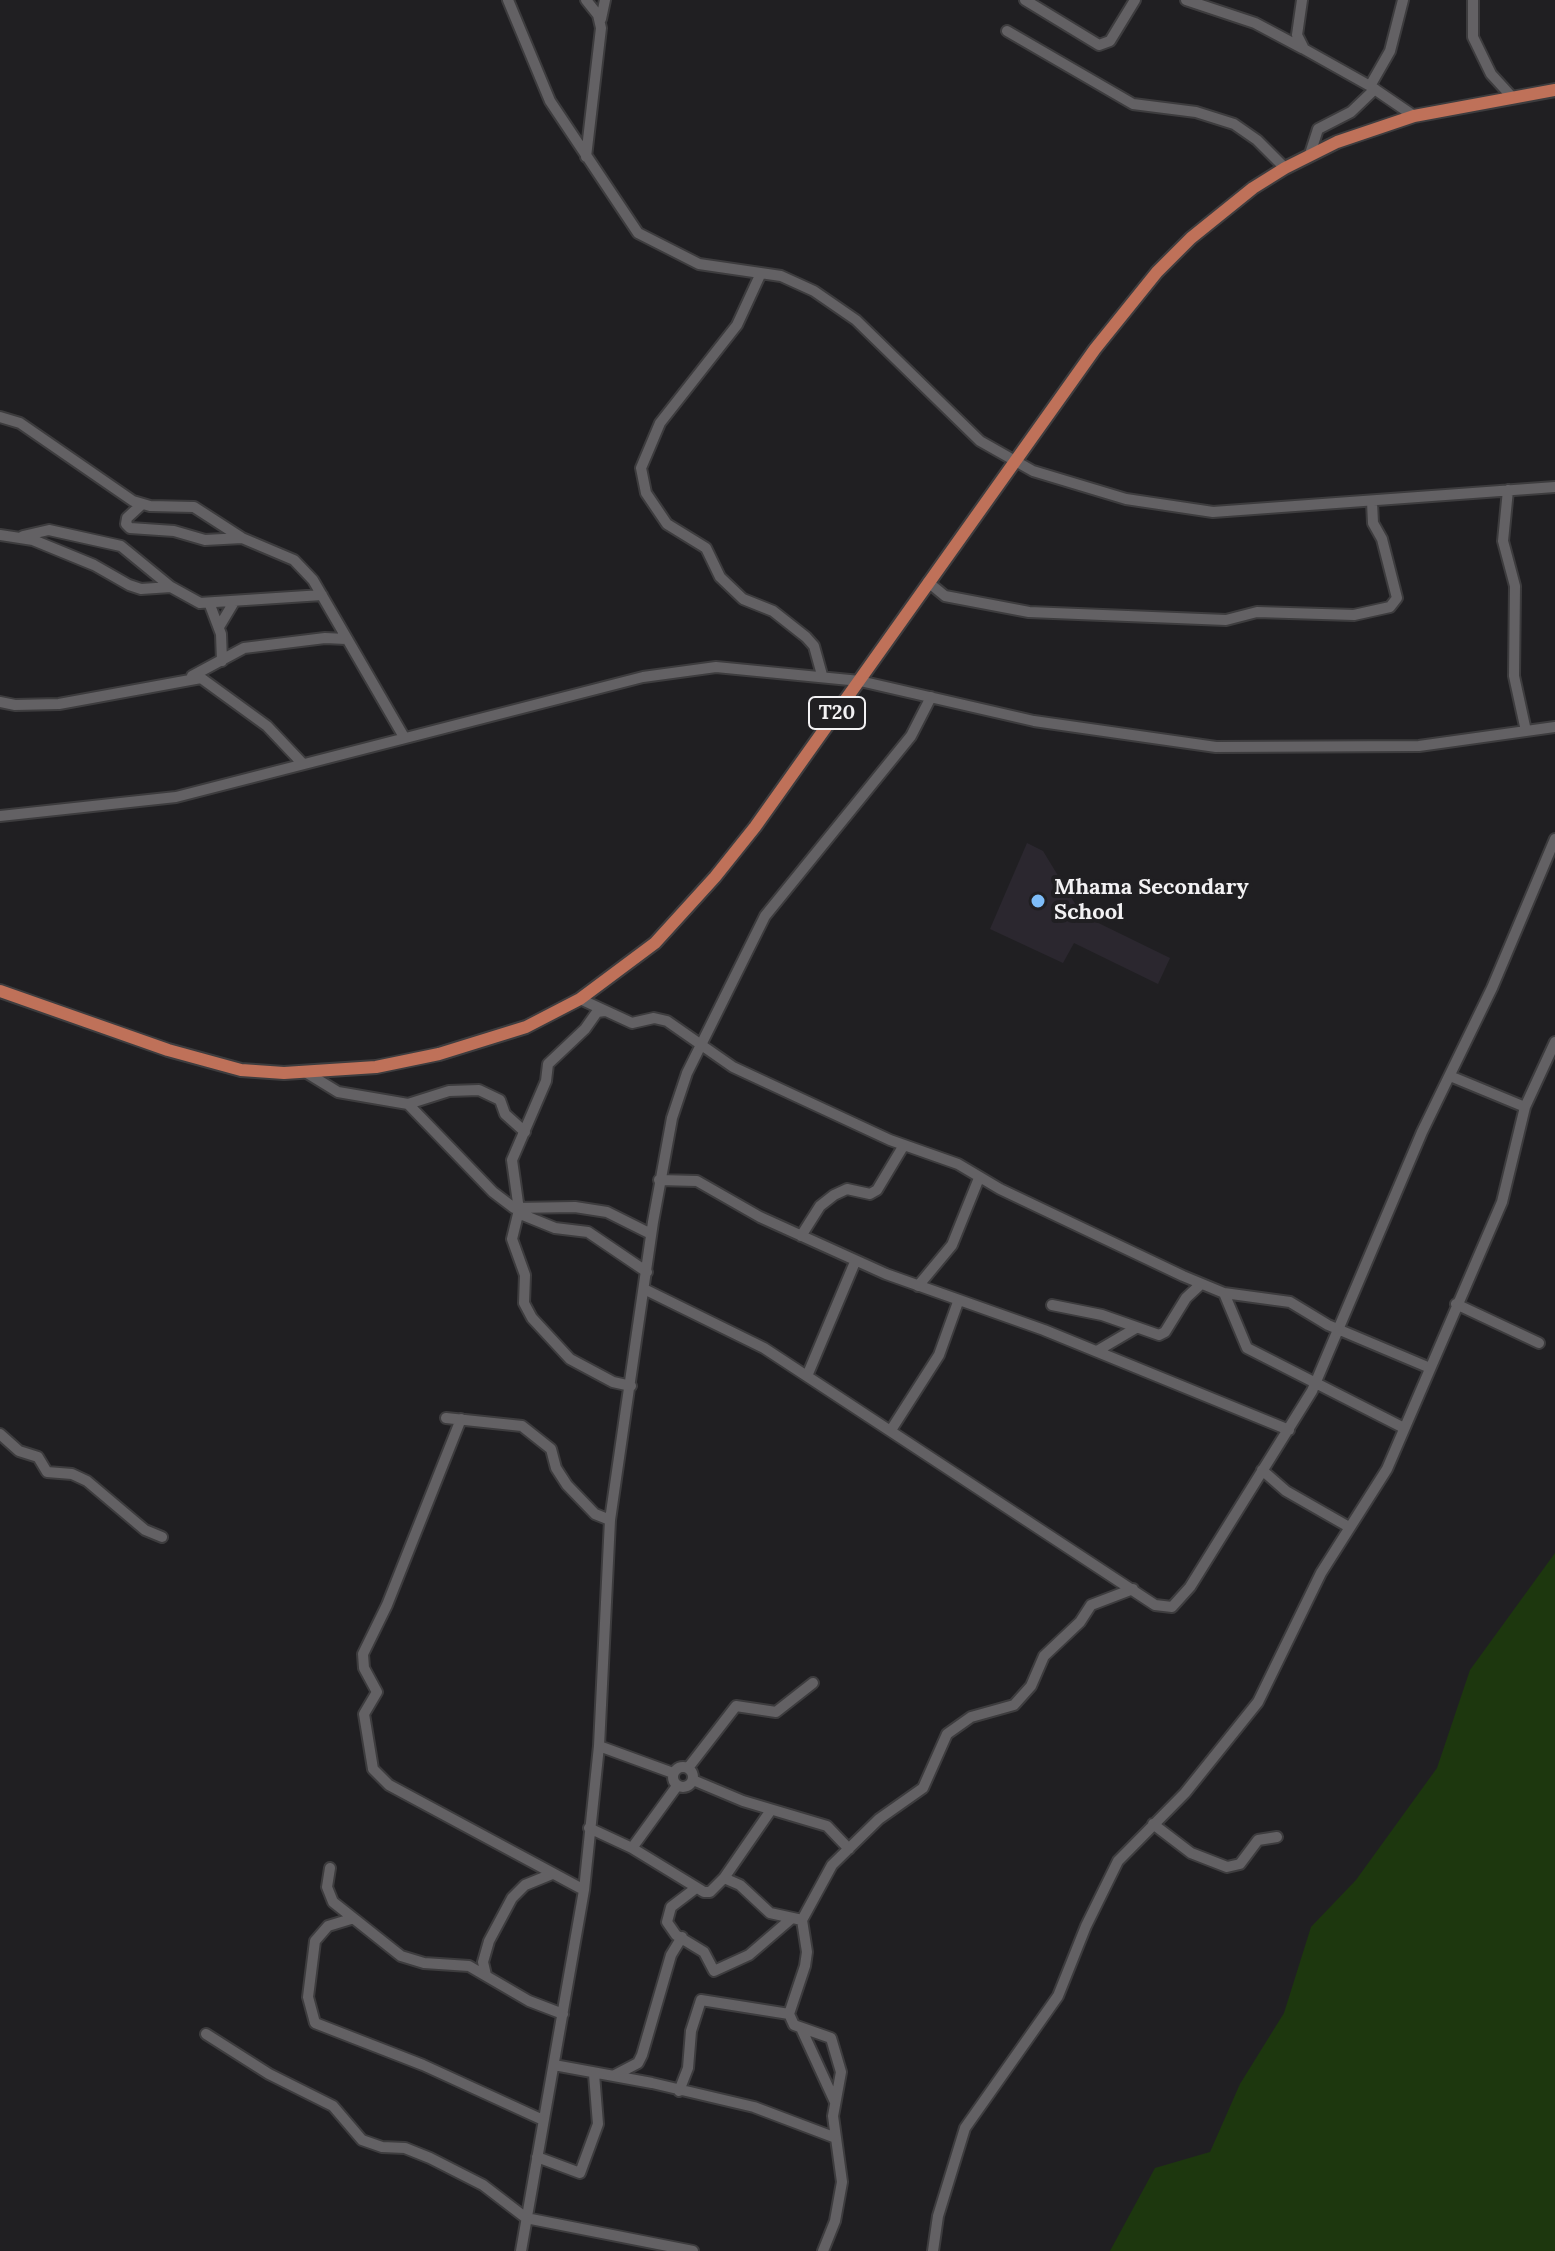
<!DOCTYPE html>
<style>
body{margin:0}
canvas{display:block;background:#201f22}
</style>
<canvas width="1555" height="2251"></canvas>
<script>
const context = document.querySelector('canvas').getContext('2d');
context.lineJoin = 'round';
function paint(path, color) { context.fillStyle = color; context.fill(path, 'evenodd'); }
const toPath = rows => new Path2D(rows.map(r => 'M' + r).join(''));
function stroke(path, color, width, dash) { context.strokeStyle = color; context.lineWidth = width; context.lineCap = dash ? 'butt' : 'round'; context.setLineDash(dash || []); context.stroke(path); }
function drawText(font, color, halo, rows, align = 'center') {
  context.font = font + ' Lora,serif'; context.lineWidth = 8; context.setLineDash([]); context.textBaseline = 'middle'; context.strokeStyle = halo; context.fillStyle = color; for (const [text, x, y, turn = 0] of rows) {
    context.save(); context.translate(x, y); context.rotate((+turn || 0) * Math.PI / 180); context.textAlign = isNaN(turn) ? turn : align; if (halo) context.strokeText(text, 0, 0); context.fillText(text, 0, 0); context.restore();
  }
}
const built = toPath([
 [1027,843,1043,851,1082,915,1170,958,1158,984,1074,943,1063,963,990,929]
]);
const green = toPath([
 [1555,1553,1555,2251,1110,2251,1155,2168,1210,2152,1240,2084,1284,2013,1311,1927,1356,1880,1437,1768,1470,1670]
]);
const minor = toPath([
 [508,0,550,101,638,233,699,264,781,276,814,291,856,320,980,441,1033,471,1126,499,1213,512,1555,487],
 [1025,0,1099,45,1110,41,1135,0],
 [1186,0,1255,23,1302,48],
 [1302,0,1297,35,1304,49,1370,86,1414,116],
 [1473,0,1473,37,1491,74,1512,97],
 [601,19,605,0],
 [1007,31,1133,104,1196,112,1234,124,1257,140,1285,168],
 [1370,86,1390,51,1403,0],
 [1310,154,1318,129,1351,112,1375,89],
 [586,157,601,28,598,15,586,0],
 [761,273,737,325,660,423,641,468,646,493,667,524,706,548,720,577,743,599,773,611,806,637,814,646,822,675],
 [0,417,20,423,133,501,150,506,194,507,242,538,294,560,313,580,404,737],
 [1508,490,1503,541,1515,586,1514,676,1526,731],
 [141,505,127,518,126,524,130,528,174,531,205,540,242,538],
 [0,535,33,540,94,565,129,585,141,589,171,587,200,603,322,595],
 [23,536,49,530,121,546,171,587],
 [928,582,945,596,1029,612,1226,620,1257,612,1354,615,1390,607,1397,598,1382,539,1373,523,1372,502],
 [210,605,221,634,222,661],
 [219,627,234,602],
 [192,676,244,648,325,638,346,639],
 [0,702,15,705,59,704,201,678,267,726,303,764],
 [0,816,176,797,643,677,716,667,860,681,1034,721,1216,747,1419,746,1555,727],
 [580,999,632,1023,654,1018,667,1021,733,1067,890,1140,958,1164,1000,1189,1183,1276,1224,1293,1290,1302,1328,1325,1430,1368],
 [605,1011,597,1012,585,1029,548,1064,546,1081,512,1160,519,1210,512,1239,525,1275,524,1303,532,1318,570,1359,613,1382,631,1386],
 [307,1073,338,1092,408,1104,493,1192,514,1208,575,1207,607,1212,651,1234],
 [1450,1076,1525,1107],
 [408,1104,449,1091,479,1090,500,1100,505,1114,525,1132],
 [659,1180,697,1181,760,1217,886,1274,1044,1330,1289,1430],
 [518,1213,555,1228,588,1232,647,1272],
 [801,1236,820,1206,834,1195,847,1189,870,1194,877,1190,904,1145],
 [918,1286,952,1245,979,1178],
 [644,1289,764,1348,1155,1605,1172,1607,1190,1587,1312,1391,1422,1132,1492,988,1555,839],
 [1224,1293,1247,1348,1404,1428],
 [1456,1304,1539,1343],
 [1052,1305,1102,1315,1159,1335,1165,1332,1186,1298,1201,1284],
 [1097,1351,1136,1328],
 [807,1376,855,1262],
 [446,1418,522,1426,551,1449,556,1468,567,1485,595,1514,610,1520],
 [461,1419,387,1605,363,1654,364,1668,377,1692,364,1714,373,1769,389,1785,584,1890],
 [891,1430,939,1355,958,1302],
 [0,1434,19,1451,38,1457,47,1472,72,1474,87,1481,145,1530,162,1537],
 [1262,1470,1286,1491,1349,1527],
 [599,1746,673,1773],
 '673 1777a10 10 0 1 1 20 0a10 10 0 1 1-20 0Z',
 [688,1768,736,1706,776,1712,813,1683],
 [693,1780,743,1801,827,1826,849,1849],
 [1153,1824,1191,1853,1227,1867,1240,1864,1258,1840,1277,1837],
 [589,1828,632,1848,704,1892,710,1892,724,1878,740,1885,770,1913,802,1920,807,1952,805,1966,789,2014,794,2025,831,2038,841,2072,833,2116,842,2182,835,2221,823,2251],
 [632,1848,677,1786],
 [330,1868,327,1887,333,1902,401,1956,424,1963,469,1966,529,2001,563,2014],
 [724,1878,771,1810],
 [696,1888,671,1907,667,1922,676,1935,704,1952,714,1971,749,1955,792,1918],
 [351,1919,328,1926,315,1941,308,1997,315,2023,423,2065,543,2120],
 [802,1920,832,1865,879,1819,923,1788,947,1734,971,1717,1014,1705,1031,1686,1044,1656,1080,1622,1091,1605,1133,1589],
 [486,1975,483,1962,489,1941,512,1898,525,1885,552,1874],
 [801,2028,835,2102],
 [206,2034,269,2074,333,2106,362,2140,382,2147,405,2148,430,2158,483,2185,526,2218,693,2251],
 [554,2065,652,2083,754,2107,836,2138],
 [615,2075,638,2063,642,2055,671,1955,682,1937],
 [679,2091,688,2068,691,2031,701,2000,789,2014],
 [537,2157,580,2173,598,2124,594,2074],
 [521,2251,584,1890,599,1746,610,1520,653,1222,672,1118,687,1073,765,916,911,736,931,697],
 [933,2251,938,2216,965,2128,1058,1996,1086,1926,1118,1861,1185,1793,1258,1702,1321,1573,1387,1469,1502,1202,1525,1107,1555,1042]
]);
const major = toPath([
 [0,991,168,1050,241,1070,284,1073,376,1067,439,1054,526,1027,580,999,655,943,715,877,755,827,1095,349,1157,272,1191,238,1253,188,1285,168,1337,142,1414,116,1555,90]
]);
const markers = [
 [1038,901,8,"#7ebdf9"]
];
const shields = [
 [837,713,56]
];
const shieldNames = [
 ["T20",837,713]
];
const poiNames = [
 ["Mhama Secondary",1054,888],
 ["School",1054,913]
];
paint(built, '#2b272f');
paint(green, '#1d370e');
stroke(minor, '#3d3c3e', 14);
stroke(major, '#3d3c3e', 16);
stroke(minor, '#636164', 10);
stroke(major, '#bf7159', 12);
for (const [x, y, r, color] of markers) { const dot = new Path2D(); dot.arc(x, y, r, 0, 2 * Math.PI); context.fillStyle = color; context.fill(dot); stroke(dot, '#201f22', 3); }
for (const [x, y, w] of shields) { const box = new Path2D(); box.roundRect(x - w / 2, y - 16, w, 32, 6); context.fillStyle = '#201f22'; context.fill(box); stroke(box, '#f2f1f3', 2); }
drawText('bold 20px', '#f2f1f3', null, shieldNames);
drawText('bold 22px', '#f2f1f3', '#201f22', poiNames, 'left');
</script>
